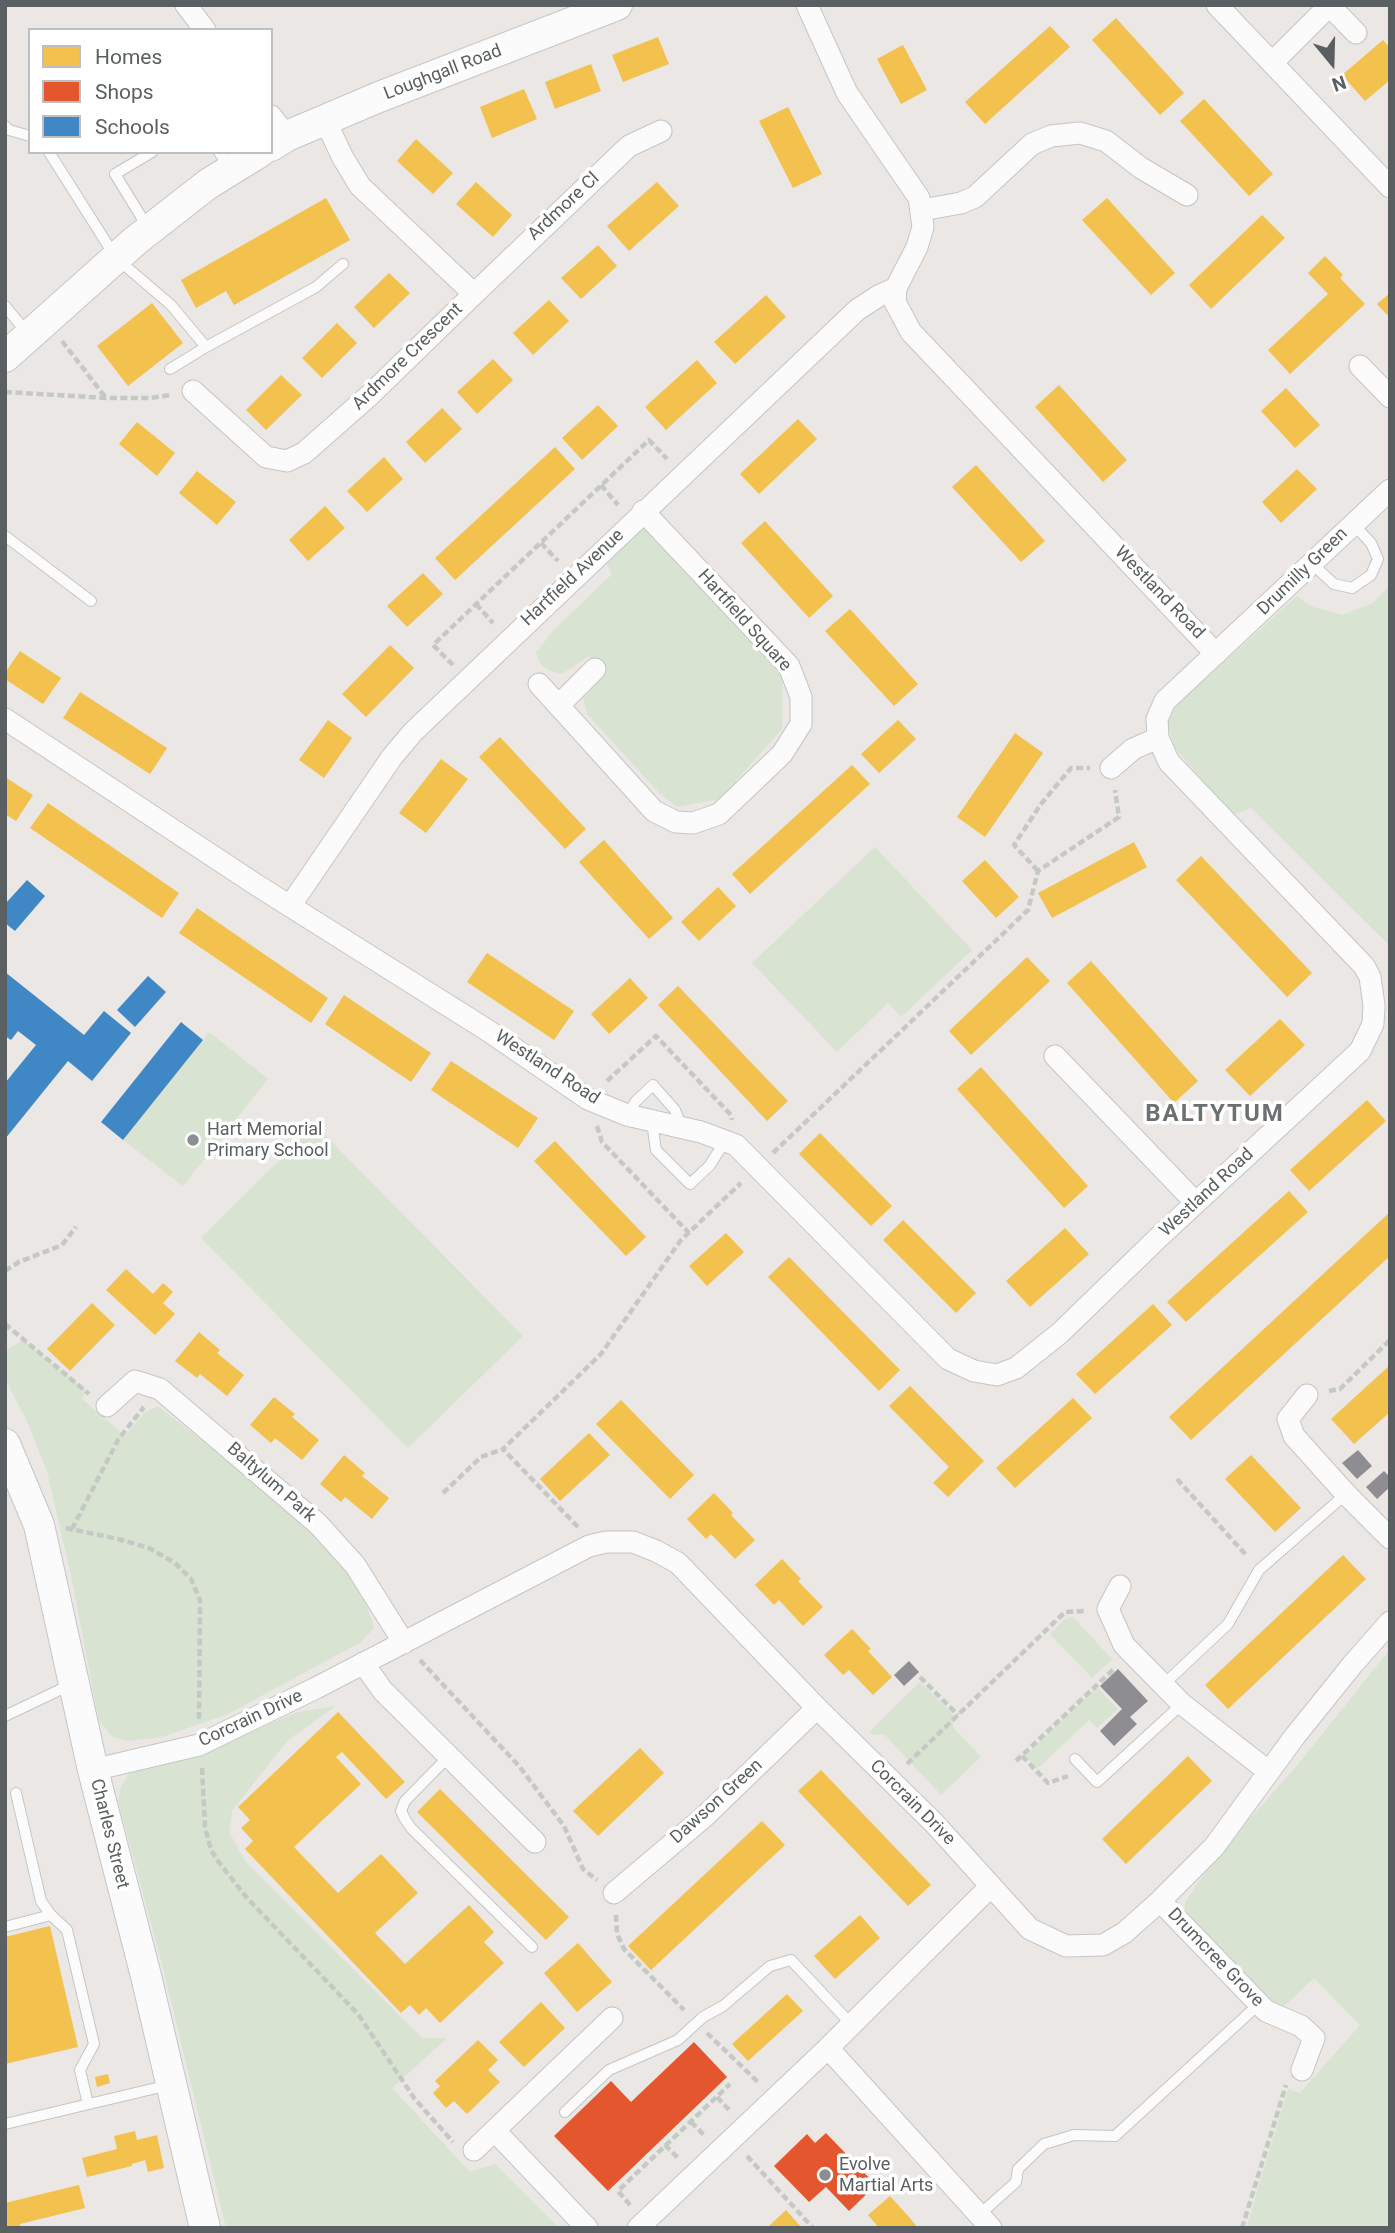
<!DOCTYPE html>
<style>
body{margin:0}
#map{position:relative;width:1395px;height:2233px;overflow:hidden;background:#eae7e4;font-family:Roboto,sans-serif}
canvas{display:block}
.frame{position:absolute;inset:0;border:7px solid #5a5f61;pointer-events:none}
.legend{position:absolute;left:28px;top:28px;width:245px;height:126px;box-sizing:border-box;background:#fff;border:2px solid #bdbfc0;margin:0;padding:9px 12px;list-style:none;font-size:21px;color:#5a5f61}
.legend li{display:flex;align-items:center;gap:14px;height:35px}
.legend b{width:35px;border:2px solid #bdbfc0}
.north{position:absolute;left:1297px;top:28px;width:70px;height:70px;-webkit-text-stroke:5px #fff;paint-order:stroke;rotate:161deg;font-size:19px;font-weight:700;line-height:28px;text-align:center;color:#5a5f61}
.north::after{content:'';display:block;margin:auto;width:24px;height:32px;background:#5a5f61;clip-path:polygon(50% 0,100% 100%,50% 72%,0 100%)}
</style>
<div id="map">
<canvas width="1395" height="2233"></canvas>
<div class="frame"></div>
<ul class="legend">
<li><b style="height:19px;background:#f2c14e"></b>Homes</li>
<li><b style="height:19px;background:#e4572e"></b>Shops</li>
<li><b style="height:19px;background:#3f88c5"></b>Schools</li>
</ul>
<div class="north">N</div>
</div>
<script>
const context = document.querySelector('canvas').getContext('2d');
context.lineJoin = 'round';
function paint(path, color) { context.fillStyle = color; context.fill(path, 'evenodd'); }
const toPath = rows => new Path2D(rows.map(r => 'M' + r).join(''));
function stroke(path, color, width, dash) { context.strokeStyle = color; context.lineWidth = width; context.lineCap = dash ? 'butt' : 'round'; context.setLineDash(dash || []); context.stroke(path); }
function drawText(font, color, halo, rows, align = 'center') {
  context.font = font + ' Roboto,sans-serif'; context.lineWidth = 7; context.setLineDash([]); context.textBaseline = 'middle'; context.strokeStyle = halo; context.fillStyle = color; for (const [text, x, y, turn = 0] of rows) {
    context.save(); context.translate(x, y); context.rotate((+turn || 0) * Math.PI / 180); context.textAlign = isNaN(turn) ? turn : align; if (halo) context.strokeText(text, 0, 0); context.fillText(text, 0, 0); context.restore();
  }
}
const green = toPath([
 [635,528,654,529,783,668,782,729,720,799,677,807,660,794,587,714,583,699,604,676,589,656,562,674,551,671,542,666,536,653,551,633,612,574,602,554],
 [1390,585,1390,946,1251,808,1232,815,1175,748,1168,728,1168,716,1181,701,1297,596,1310,606,1342,615,1373,603],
 [875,847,972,950,901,1017,888,1003,837,1052,752,963],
 [209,1032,268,1079,183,1186,123,1140],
 [315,1125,523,1336,408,1448,201,1238],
 [23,1340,86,1390,82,1399,125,1436,145,1412,158,1406,278,1499,339,1560,365,1599,374,1628,361,1642,228,1714,162,1737,128,1741,113,1737,99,1721,72,1580,47,1471,27,1421,5,1379,5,1351],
 [1073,1617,1112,1659,1092,1678,1050,1634,1065,1619],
 [1390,1649,1390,2228,1246,2228,1288,2089,1300,2093,1360,2025,1314,1978,1288,2003,1282,2007,1275,2005,1189,1917,1184,1906,1192,1891,1220,1852,1296,1767],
 [920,1682,953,1714,953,1727,981,1757,941,1795,884,1734,873,1735,870,1731],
 [1097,1687,1118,1709,1097,1728,1089,1720,1037,1769,1025,1756],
 [336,1706,288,1740,232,1811,229,1832,246,1862,422,2038,447,2038,392,2088,470,2172,495,2164,559,2228,226,2228,162,1964,118,1801,121,1786,129,1773,146,1764,210,1748,298,1712]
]);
const homes = toPath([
 [1116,18,1184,93,1160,115,1092,40],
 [1050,26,1070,47,985,124,965,102],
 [658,37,669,64,623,82,612,55],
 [1383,40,1390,48,1390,80,1365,101,1342,75],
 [903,45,927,90,901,104,877,59],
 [591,64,601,91,555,109,545,82],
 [524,89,537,119,492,138,480,107],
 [1204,99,1273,174,1249,196,1180,121],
 [788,107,822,174,793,188,759,121],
 [416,139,453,173,433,194,397,161],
 [476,182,512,215,493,237,456,204],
 [657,182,679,206,629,251,607,226],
 [326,198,350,240,234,305,226,291,196,308,181,280],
 [1107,198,1175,273,1151,295,1082,220],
 [1262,215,1285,238,1211,309,1189,285],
 [598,245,617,266,581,299,561,278],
 [1325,256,1343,275,1340,278,1365,304,1290,374,1268,350,1328,294,1308,273],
 [389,273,410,293,374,328,354,307],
 [1390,293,1390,318,1377,304],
 [766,295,786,317,735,364,714,342],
 [549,300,569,321,533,355,513,333],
 [152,303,183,343,128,386,97,346],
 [337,323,357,343,322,378,302,358],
 [493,359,513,380,477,414,457,392],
 [697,360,717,383,666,430,645,407],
 [281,375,302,395,266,430,246,410],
 [1059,385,1127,460,1103,482,1035,407],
 [1286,388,1320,425,1295,448,1261,411],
 [598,405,618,426,582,460,562,438],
 [442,408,462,429,425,463,406,442],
 [798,419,817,439,759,494,740,474],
 [137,422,175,453,157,476,119,444],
 [555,447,575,469,455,580,435,558],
 [384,457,403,479,367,512,347,491],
 [976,465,1045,541,1021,562,952,487],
 [1297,469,1317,489,1281,523,1262,502],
 [197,471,236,502,217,525,179,493],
 [325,506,345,528,308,561,289,540],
 [765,521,833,596,809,618,741,543],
 [423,573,443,594,407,627,387,606],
 [850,609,918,684,894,706,825,631],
 [390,645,414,668,366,717,342,694],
 [20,651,61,678,43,704,5,679,5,673],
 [80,692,167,748,150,774,63,718],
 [328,720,352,738,324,778,299,760],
 [898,720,916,739,879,773,861,754],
 [1015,733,1043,753,985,837,957,817],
 [500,737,586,829,565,849,479,757],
 [441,759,468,779,426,833,399,813],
 [852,765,870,784,750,894,732,874],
 [5,777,33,795,16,821,5,814],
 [48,803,179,893,162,918,30,828],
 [604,840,673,918,649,939,579,862],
 [1134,842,1147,867,1052,918,1038,893],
 [1201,856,1312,973,1287,997,1176,880],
 [985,860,1019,897,996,918,962,881],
 [718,887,736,906,699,941,681,922],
 [197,908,328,998,311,1023,179,933],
 [487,953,574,1011,554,1040,467,982],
 [1027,957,1050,981,971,1055,949,1031],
 [1091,961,1198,1081,1174,1103,1067,983],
 [630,978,648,998,609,1034,591,1014],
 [678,986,788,1101,767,1121,658,1005],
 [344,995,431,1053,411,1082,325,1024],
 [1280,1019,1305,1045,1250,1096,1225,1070],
 [451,1061,538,1118,518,1148,431,1090],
 [981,1067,1088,1186,1064,1208,957,1089],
 [1367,1100,1386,1121,1309,1191,1290,1170],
 [820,1133,892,1206,871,1226,799,1154],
 [555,1141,646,1237,626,1256,534,1161],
 [1289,1191,1308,1212,1186,1322,1167,1302],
 [1390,1212,1390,1256,1191,1440,1169,1417],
 [903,1220,976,1293,956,1313,883,1240],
 [1065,1228,1089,1254,1030,1307,1006,1281],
 [726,1233,744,1252,707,1286,689,1266],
 [789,1257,900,1370,879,1391,768,1277],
 [126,1269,153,1294,163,1283,173,1292,163,1303,175,1314,155,1335,106,1290],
 [92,1303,115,1325,70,1371,47,1349],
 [1153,1304,1172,1325,1095,1394,1076,1374],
 [199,1332,220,1350,217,1353,244,1375,227,1396,200,1374,197,1378,175,1361],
 [1390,1365,1390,1412,1354,1444,1331,1419],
 [910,1386,984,1461,948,1497,933,1483,949,1467,889,1406],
 [274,1397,295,1414,292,1417,319,1440,302,1460,275,1438,271,1443,250,1425],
 [1073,1398,1092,1418,1015,1488,996,1468],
 [621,1400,694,1475,670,1499,596,1424],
 [589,1433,610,1455,560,1501,540,1479],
 [344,1455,365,1473,362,1476,389,1498,372,1519,345,1497,341,1502,320,1484],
 [1251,1455,1301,1508,1275,1532,1225,1479],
 [714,1493,733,1513,731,1515,755,1540,735,1559,711,1534,706,1539,687,1519],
 [1343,1555,1366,1579,1228,1709,1205,1685],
 [782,1559,801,1579,798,1581,823,1607,803,1626,779,1600,774,1605,755,1585],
 [852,1629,871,1649,868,1651,892,1677,873,1695,849,1670,843,1675,824,1655],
 [338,1712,405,1782,386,1799,342,1752,336,1757,361,1784,294,1847,338,1893,381,1854,418,1893,375,1933,405,1964,469,1905,494,1932,484,1942,504,1963,440,2023,426,2008,419,2015,410,2005,401,2013,245,1849,253,1841,241,1828,250,1820,238,1807],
 [640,1748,664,1773,598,1836,573,1811],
 [1188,1756,1212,1781,1126,1864,1102,1839],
 [821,1770,931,1885,908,1906,798,1791],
 [440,1789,569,1917,546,1940,417,1812],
 [762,1821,785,1845,651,1970,628,1946],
 [860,1915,880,1938,835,1979,814,1956],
 [50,1926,78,2047,5,2064,5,1937],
 [578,1943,612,1982,577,2012,544,1973],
 [787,1994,803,2011,748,2061,732,2044],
 [541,2002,565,2028,524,2067,499,2042],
 [478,2040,498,2060,488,2070,500,2082,467,2114,454,2101,446,2108,433,2093,440,2086,435,2081],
 [108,2074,110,2083,97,2087,95,2077],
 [135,2131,137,2140,157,2135,164,2168,148,2172,145,2160,132,2164,132,2166,87,2177,82,2158,117,2149,114,2136],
 [79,2185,85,2208,20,2224,21,2228,5,2228,5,2203],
 [890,2196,909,2217,918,2228,879,2228,868,2215],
 [786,2210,802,2228,767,2228,771,2224]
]);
const shops = toPath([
 [694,2042,727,2077,608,2191,554,2136,611,2081,631,2102],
 [826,2133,876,2185,849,2211,826,2187,809,2202,774,2166,807,2134,815,2143]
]);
const schools = toPath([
 [27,880,45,896,15,931,5,923,5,904],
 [5,972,84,1035,104,1011,131,1033,92,1081,68,1061,5,1139,5,1083,36,1045,18,1031,11,1040,5,1036],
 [148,976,166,992,135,1027,117,1010],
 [181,1022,203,1040,123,1140,101,1122]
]);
const industry = toPath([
 [1358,1450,1372,1466,1357,1479,1342,1463],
 [1384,1471,1390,1477,1390,1487,1377,1499,1366,1487],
 [909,1661,919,1672,904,1686,894,1675],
 [1118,1669,1148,1701,1130,1717,1137,1724,1114,1746,1100,1731,1122,1709,1100,1686]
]);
const path = toPath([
 [62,341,106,398],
 [5,392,107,398,151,398,171,395],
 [601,485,618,505],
 [541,543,558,561],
 [476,604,493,623],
 [453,665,433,645,649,440,667,459],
 [1038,871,1014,845,1041,804,1071,768,1090,768],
 [607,1081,656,1036,731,1115,732,1120],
 [597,1126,602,1142,689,1233],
 [773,1153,1028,910,1038,871,1119,817,1115,790],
 [5,1271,19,1262,62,1245,76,1227],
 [5,1324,89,1394],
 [1329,1391,1340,1389,1390,1340],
 [1177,1479,1247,1556],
 [443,1493,481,1457,503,1449],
 [578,1527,503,1449,601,1354,681,1240,741,1183],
 [66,1528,118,1539,149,1548,175,1563,191,1579,200,1600,199,1721],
 [72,1529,118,1440,144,1407],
 [420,1660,519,1766,564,1826,583,1869,597,1880],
 [920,1677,958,1715],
 [1022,1756,1048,1783,1068,1776],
 [1016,1761,1115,1668],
 [907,1764,1065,1612,1086,1611],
 [202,1768,205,1827,211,1850,217,1860,247,1898,358,2014,414,2098,453,2142],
 [616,1915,617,1934,624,1949,684,2010],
 [707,2033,759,2083],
 [717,2097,730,2111],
 [691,2122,704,2135],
 [665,2145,679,2159],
 [747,2156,813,2228],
 [630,2205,618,2191,730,2084],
 [1242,2228,1286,2085]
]);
const lane = toPath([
 [5,126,9,130,30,136],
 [49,152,116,258,171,305,206,347],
 [219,152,229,167],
 [148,228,115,174,152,152],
 [5,306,28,334],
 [170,369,206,347,316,287,343,264],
 [5,536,91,601],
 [1312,564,1334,584,1352,588,1371,575,1378,559,1371,543,1353,524],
 [627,1115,636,1101,653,1085,675,1110,682,1128],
 [652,1122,656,1150,690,1184,710,1165,725,1141],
 [1162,1686,1228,1624,1259,1570,1346,1494],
 [5,1716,72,1684],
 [449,1756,405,1801,401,1811,405,1819,411,1828,532,1947],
 [1075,1759,1097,1782,1182,1704],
 [16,1793,41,1901,51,1915,67,1930,94,2044,80,2070,88,2104],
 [5,1927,51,1915],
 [565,2112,609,2070,678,2040,703,2017,723,2006,770,1966,791,1960,852,2025],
 [5,2124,169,2085],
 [979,2215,1016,2182,1018,2169,1044,2144,1074,2135,1115,2136,1259,2004]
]);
const street = toPath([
 [186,5,205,30],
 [807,5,847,93,919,198,923,227,917,247,896,288,895,302,911,332,1216,654],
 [1217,5,1390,187],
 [1329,5,1356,33],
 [1272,63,1329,6],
 [271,116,287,136],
 [922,210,961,203,975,197,1032,144,1051,136,1080,133,1106,141,1141,168,1187,195],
 [474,294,629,146,661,131],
 [1360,366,1390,397],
 [193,391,266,457,287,461,304,453,371,394,474,294,360,186,343,158,325,120],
 [539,684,654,811,676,822,693,823,719,814,782,754,801,724,801,697,789,666,643,511],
 [559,705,595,669],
 [5,719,255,884,487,1030,588,1099,627,1115,701,1132,736,1145,948,1359,974,1371,997,1375,1016,1368,1060,1333,1159,1237,1360,1051,1373,1024,1374,1005,1370,977,1364,966,1169,762,1158,738,1157,719,1165,701,1390,490],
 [1111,768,1133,749,1158,738],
 [290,906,392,757,413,732,857,310,880,295,896,288],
 [1055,1056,1196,1203],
 [1307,1395,1288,1419,1294,1436,1346,1494,1390,1538],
 [107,1406,135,1381,160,1389,318,1524,355,1565,404,1643],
 [1120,1586,1108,1609,1124,1645,1182,1704,1269,1772],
 [363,1663,383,1691,535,1842],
 [93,1770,199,1745,316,1688,589,1546,606,1542,633,1542,656,1551,678,1563,817,1708,934,1823,1030,1929,1066,1946,1103,1945,1124,1933,1160,1901,1214,1847,1295,1736,1353,1664,1390,1622],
 [614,1893,704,1817,817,1708],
 [1160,1901,1266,2011,1301,2026,1314,2038,1302,2070],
 [828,2048,991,2228],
 [495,2131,587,2228],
 [474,2150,612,2018],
 [638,2228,828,2048,991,1886]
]);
const secondary = toPath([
 [271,146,287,136,379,97,617,5],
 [5,357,135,241,208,184,260,152],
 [5,1444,39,1525,93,1770,146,1976,205,2228]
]);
const markers = [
 [193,1140,7,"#8c8f8f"],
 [825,2175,7,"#8c8f8f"]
];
const streetNames = [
 ["Loughgall Road",443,73,-21],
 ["Ardmore Cl",564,207,-43],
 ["Ardmore Crescent",408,357,-44],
 ["Drumilly Green",1303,572,-44],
 ["Hartfield Avenue",573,578,-43],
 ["Westland Road",1159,593,46],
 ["Hartfield Square",744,621,48],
 ["Westland Road",547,1068,33],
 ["Westland Road",1207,1193,-43],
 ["Baltylum Park",271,1483,41],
 ["Corcrain Drive",251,1719,-25],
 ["Dawson Green",717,1802,-42],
 ["Corcrain Drive",912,1803,45],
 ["Charles Street",109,1834,76],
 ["Drumcree Grove",1215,1958,46]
];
const poiNames = [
 ["Hart Memorial",207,1130],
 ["Primary School",207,1151],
 ["Evolve",839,2165],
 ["Martial Arts",839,2186]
];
const districtNames = [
 ["BALTYTUM",1215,1115]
];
paint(green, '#d8e4d1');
paint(homes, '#f2c14e');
paint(shops, '#e4572e');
paint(schools, '#3f88c5');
paint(industry, '#8d8d92');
stroke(lane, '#c6c5c4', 12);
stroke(street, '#c6c5c4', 23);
stroke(secondary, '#c6c6c6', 32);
stroke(path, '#c4c9c4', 4.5, [7, 3.5]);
stroke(lane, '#fcfbfb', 10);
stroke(street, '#fcfbfb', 21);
stroke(secondary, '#fcfbfb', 30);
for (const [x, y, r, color] of markers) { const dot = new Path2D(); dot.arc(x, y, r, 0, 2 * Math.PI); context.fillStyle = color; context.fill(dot); stroke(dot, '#fff', 2.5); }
drawText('18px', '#5a5f61', '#fff', streetNames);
drawText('18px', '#5a5f61', '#fff', poiNames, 'left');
context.letterSpacing = '2px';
drawText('bold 24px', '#6b7173', '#fff', districtNames);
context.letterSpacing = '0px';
</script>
